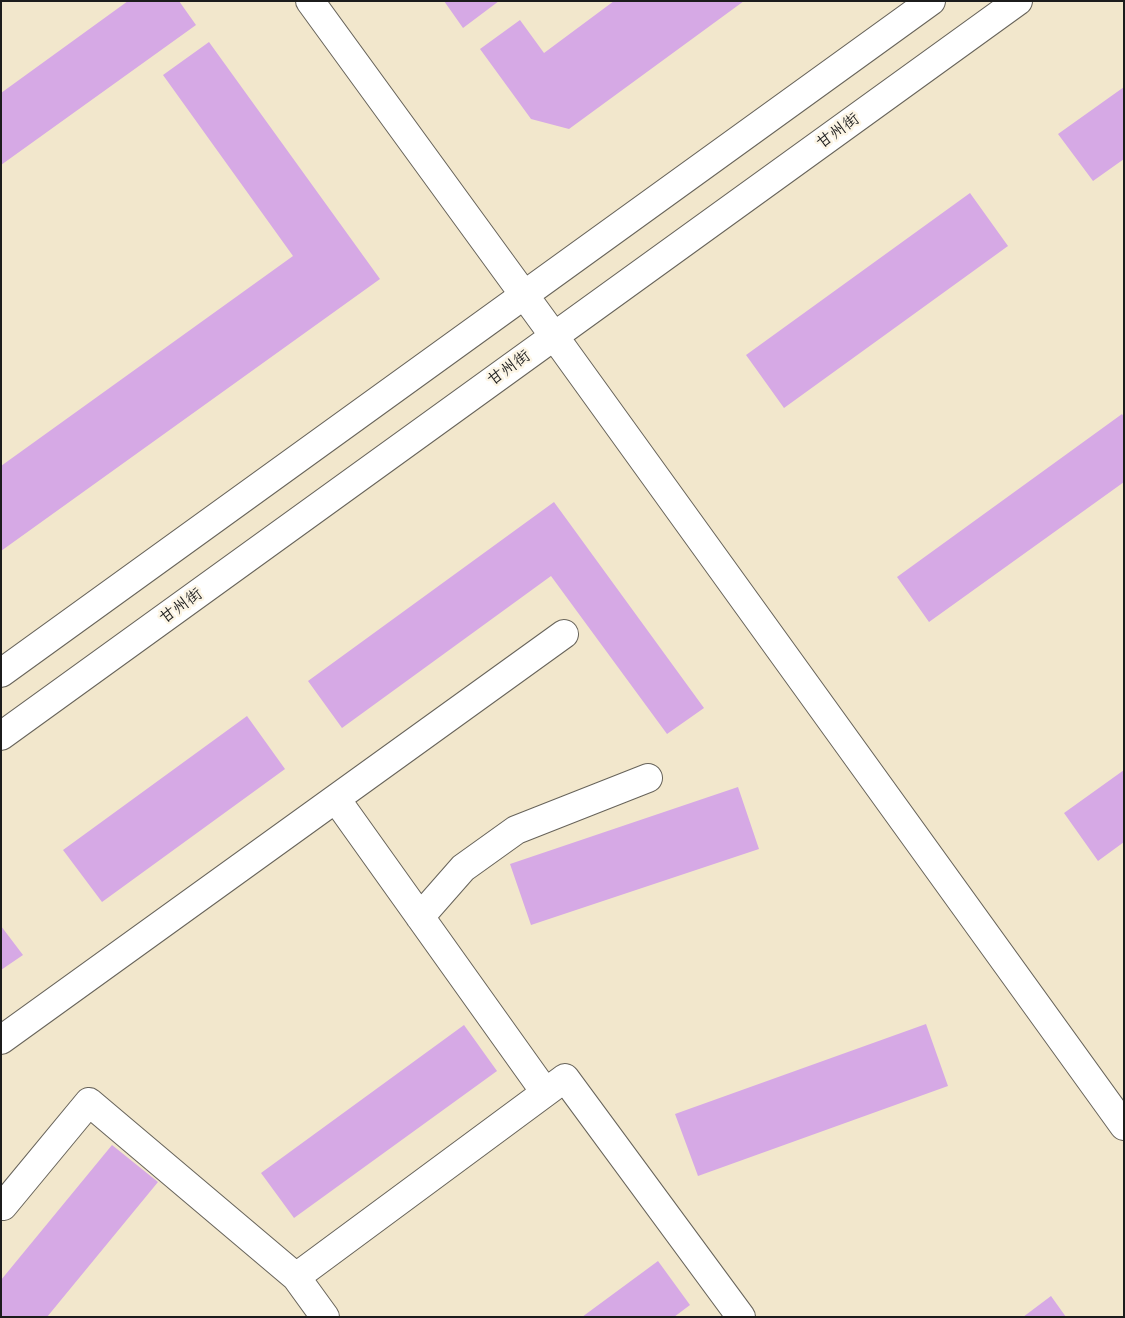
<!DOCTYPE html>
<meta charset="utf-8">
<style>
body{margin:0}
#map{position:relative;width:1125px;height:1318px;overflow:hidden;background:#f2e7cc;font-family:Delius,sans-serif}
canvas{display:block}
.frame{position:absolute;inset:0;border:2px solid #1c1c1c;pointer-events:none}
</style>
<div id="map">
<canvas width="1125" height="1318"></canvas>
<div class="frame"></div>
</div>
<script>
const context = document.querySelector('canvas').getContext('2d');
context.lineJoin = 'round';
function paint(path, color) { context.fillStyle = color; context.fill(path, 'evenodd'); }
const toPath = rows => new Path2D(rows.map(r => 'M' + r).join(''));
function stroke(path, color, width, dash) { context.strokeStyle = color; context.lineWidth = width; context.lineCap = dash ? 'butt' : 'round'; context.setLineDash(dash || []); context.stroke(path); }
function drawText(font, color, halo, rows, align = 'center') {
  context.font = font + ' Delius,"LXGW WenKai TC",sans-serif'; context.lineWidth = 5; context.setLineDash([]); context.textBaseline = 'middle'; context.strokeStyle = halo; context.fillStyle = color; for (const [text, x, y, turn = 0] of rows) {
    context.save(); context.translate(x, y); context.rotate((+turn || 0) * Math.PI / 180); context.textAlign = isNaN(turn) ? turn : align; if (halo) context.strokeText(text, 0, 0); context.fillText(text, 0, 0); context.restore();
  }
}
const building = toPath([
 [128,1,179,1,196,25,1,165,1,93],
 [444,1,499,1,463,28],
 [614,1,744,1,569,129,531,119,480,49,520,20,544,53],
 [209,42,380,279,1,551,1,466,293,256,163,75],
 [1124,87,1124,159,1093,181,1058,134],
 [970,193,1008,246,784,408,746,355],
 [1122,414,1124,417,1124,482,929,622,897,577],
 [554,502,704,708,667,734,551,576,342,728,308,681],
 [247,716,285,769,102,902,63,850],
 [1124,770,1124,842,1098,861,1064,813],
 [738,787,759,849,531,925,510,864],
 [1,926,23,955,1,970],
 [926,1024,948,1086,698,1176,675,1114],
 [464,1025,497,1071,294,1218,261,1173],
 [112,1145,158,1182,47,1317,1,1317,1,1280],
 [658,1261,690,1305,674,1317,582,1317],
 [1051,1296,1066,1317,1023,1317]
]);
const minor = toPath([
 [310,1,554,336,1124,1126],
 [1,673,931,1],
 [1,736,1018,1],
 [336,799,545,1092],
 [420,917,463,868,516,830,648,778],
 [1,1040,564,634],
 [3,1206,89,1102,296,1277],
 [325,1317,296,1277,565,1078,741,1317]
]);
const streetNames = [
 ["甘州街",838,131,-36],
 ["甘州街",509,368,-36],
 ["甘州街",181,606,-36]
];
paint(building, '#d6a9e5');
stroke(minor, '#67635a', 30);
stroke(minor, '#fff', 28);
drawText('16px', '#1c1c1c', '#fcf5e5', streetNames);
</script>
